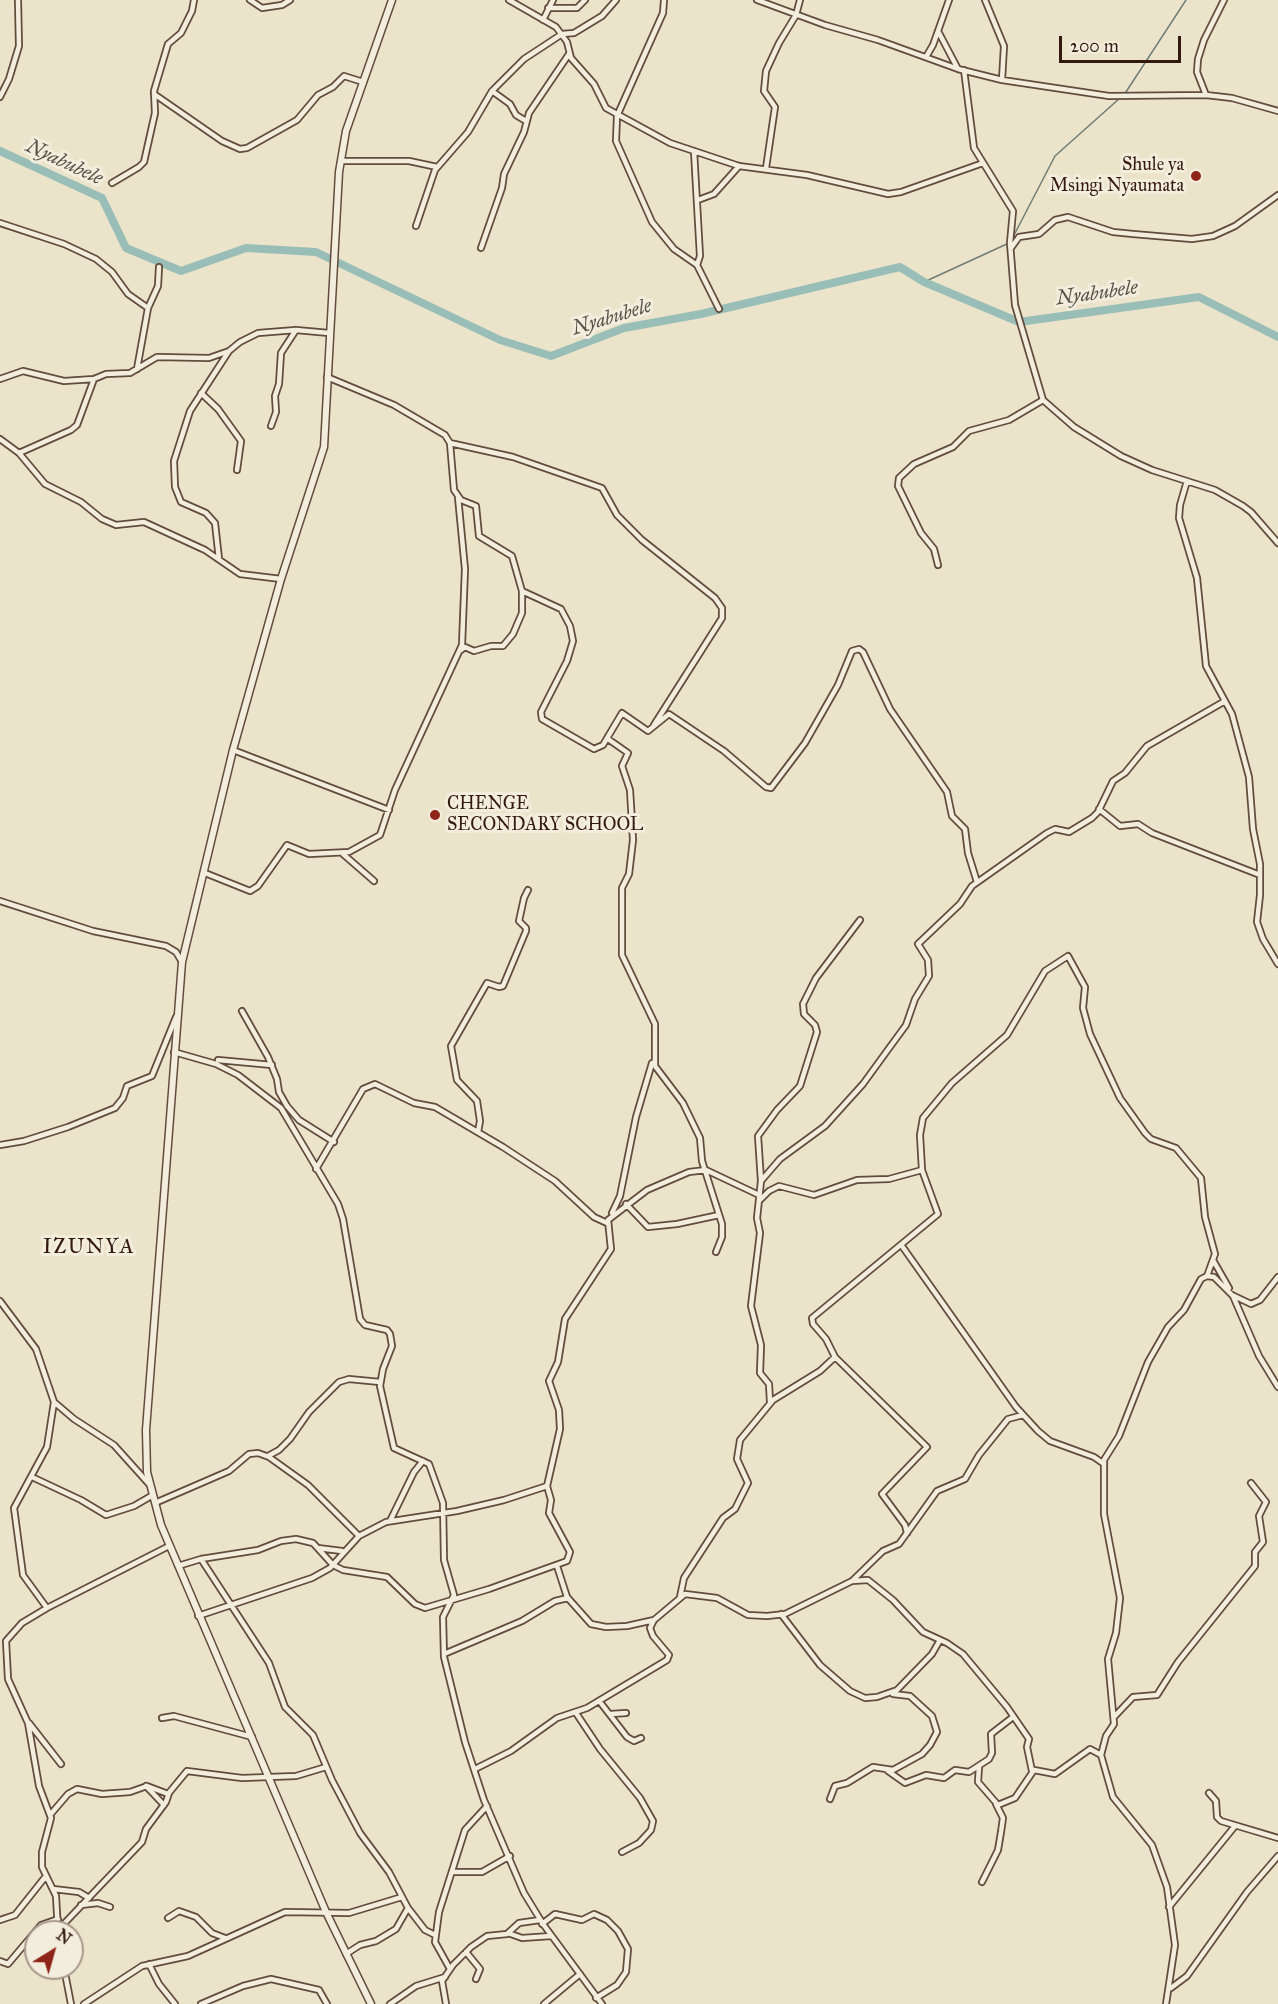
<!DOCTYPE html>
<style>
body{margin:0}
#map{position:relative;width:1278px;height:2004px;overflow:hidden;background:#ece4ca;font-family:"IM FELL Great Primer",serif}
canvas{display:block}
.north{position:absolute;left:24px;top:1920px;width:60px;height:60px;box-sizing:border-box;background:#f3eddd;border:2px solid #a7988b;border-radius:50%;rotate:37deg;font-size:16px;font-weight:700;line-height:24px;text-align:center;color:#34190f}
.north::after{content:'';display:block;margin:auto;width:21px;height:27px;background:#8f2418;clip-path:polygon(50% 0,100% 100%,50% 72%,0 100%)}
.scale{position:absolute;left:1059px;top:36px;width:122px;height:27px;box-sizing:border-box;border:3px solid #34190f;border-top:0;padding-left:8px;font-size:18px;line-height:21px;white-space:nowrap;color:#34190f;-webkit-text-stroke:4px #f3eddd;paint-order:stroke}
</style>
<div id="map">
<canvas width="1278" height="2004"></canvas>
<div class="north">N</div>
<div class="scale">200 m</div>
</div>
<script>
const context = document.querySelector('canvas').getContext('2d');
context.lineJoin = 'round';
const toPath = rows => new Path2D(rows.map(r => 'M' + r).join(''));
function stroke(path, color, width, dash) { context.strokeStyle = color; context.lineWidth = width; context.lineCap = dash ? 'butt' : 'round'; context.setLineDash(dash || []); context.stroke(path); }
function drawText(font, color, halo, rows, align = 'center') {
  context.font = font + ' "IM FELL Great Primer",serif'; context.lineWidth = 6; context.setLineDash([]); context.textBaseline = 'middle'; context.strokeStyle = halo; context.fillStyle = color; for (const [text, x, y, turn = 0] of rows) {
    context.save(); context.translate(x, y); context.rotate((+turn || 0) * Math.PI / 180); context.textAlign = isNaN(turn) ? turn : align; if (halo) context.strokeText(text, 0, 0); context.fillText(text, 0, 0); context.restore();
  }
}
const stream = toPath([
 [1124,95,1186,0],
 [1012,239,1055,156,1120,98],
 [924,282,1009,243]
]);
const river = toPath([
 [0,151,102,198,126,248,181,271,246,248,316,252,500,340,551,356,624,328,701,314,900,267,924,282,1019,322,1199,297,1278,337]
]);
const minor = toPath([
 [250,0,262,8,282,5,290,0],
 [509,0,556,27,567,42,571,58,594,84,606,108,670,143,739,166,807,175,888,194,901,192,983,163],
 [664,0,663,13,617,116,616,141,652,222,674,249,697,265,719,309],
 [757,0,825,25,878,40,958,69,1002,80,1109,96,1206,95,1232,98,1278,111],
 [985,0,1004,46,1002,80],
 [548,8,577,8,585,0],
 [543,20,553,0],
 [938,31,958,69],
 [926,57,933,45,949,0],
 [964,70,974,148,1013,211,1010,243,1015,305,1043,400,1074,427,1121,456,1152,470,1215,490,1243,506,1251,512,1278,543],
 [492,91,510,104,516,115,526,121],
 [154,94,222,141,240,149,247,148,297,120,318,95,333,87,344,76,363,82],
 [1206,95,1197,72,1198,59,1204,40,1224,0],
 [0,97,9,79,19,46,18,0],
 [694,151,700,256,697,265],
 [342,161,409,161,437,167],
 [766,168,775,107,764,91,766,71,779,43,796,15,800,0],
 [112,183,139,167,144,162,155,113,154,91,168,44,181,33,192,11,194,0],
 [698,200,714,194,739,166],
 [0,223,64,244,96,259,112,272,128,294,148,308],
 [416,226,435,170,468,132,492,91,524,59,562,34,574,33,602,16,616,0],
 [481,248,502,188,504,174,524,132,529,113,569,54],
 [1011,248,1019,237,1039,234,1055,220,1068,217,1113,232,1133,234,1192,239,1213,236,1235,226,1278,195],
 [137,369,148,308,158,286,159,267],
 [327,377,394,405,445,435,450,443,454,490,461,500,476,506,479,536,512,556,522,591,561,609,570,626,573,641,567,661,541,712,542,719,594,749,603,745,622,713,648,731,669,714,724,751,766,787,771,788,805,743,838,685,852,651,859,649,863,652,890,709,947,792,952,816,965,829,968,853,977,882],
 [0,379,23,371,64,381,94,379,106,374,130,373,157,357,209,358,229,351],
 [201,393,218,409,241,441,237,470],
 [271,426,276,412,275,396,279,384,281,353,296,330],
 [0,439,19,453,45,484,81,502,102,519,116,525,144,522,205,550,240,574,281,579],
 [450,443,513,457,602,488,617,515,642,540,715,598,722,608,722,618,654,725],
 [19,453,71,430,77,425,94,379],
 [1187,481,1180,505,1179,518,1197,578,1206,666,1232,714,1249,777,1253,829,1260,864,1260,895,1257,922,1263,939,1278,964],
 [219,559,215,523,206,513,181,502,175,487,174,461,190,411,229,351,240,342,258,333,296,330,329,333],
 [938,565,934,549,921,533,898,486,899,478,914,464,953,447,969,431,1009,420,1043,400],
 [461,650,465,647,474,651,491,646,503,646,513,634,522,613,522,591],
 [608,739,628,753,622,766,630,790,633,840,629,874,622,888,622,955,655,1024,655,1066,683,1103,700,1138,702,1161,722,1224,722,1237,716,1252],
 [233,750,389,810],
 [1099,809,1120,826,1138,824,1152,833,1260,875],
 [343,854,374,881],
 [205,873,250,891,258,886,287,845,309,854,349,852,380,835,395,790,462,645,465,569,458,497],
 [0,901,93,931,166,946,176,952,182,962],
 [242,1011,268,1057,277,1079,279,1092,287,1106,299,1120,334,1142],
 [174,1052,216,1064,238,1075,281,1108,338,1204,343,1219,360,1319,365,1325,387,1330,390,1334,392,1346,383,1369,380,1386,394,1448,429,1464,443,1503,444,1560,454,1595,443,1617,444,1657,465,1742,484,1800,524,1893,543,1924,602,2004],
 [218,1060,272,1065],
 [478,1132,480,1121,477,1101,457,1080,451,1046,487,983,499,987,503,986,526,931,526,928,519,921,524,898,528,890],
 [0,1145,24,1141,68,1127,115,1108,123,1098,127,1086,152,1076,176,1017],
 [316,1169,363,1089,375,1084,414,1103,435,1107,503,1147,555,1181,594,1217,607,1223],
 [761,1181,780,1159,825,1126,863,1084,887,1051,906,1025,915,999,929,976,928,960,918,944,960,904,972,886,1047,833,1055,829,1069,832,1092,818,1098,812,1113,781,1125,773,1147,746,1225,701],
 [760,1200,769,1191,779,1186,814,1195,857,1180,889,1179,922,1170],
 [626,1204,648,1227,677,1224,719,1215],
 [612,1213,620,1196,636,1117,652,1063],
 [902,1246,1016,1407,1038,1431,1050,1441,1094,1457,1104,1464],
 [1213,1260,1229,1288],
 [1233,1296,1259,1356,1278,1387],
 [0,1301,36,1349,54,1402,47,1447,14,1508,23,1575,47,1608],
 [54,1402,74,1419,114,1445,149,1484],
 [770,1402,769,1384,760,1373,761,1345,751,1306,760,1233,757,1218,761,1181,758,1136,777,1110,800,1086,817,1032,815,1025,804,1014,803,1004,816,978,860,920],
 [268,1456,279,1450,290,1439,309,1412,339,1382,349,1379,380,1382],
 [32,1477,81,1500,106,1515,134,1506,153,1495],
 [155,1503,229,1471,249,1454,258,1453,269,1457,308,1485,359,1536],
 [390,1521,414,1472,423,1461],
 [907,1533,905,1525,882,1494,927,1447,835,1357,826,1339,813,1324,812,1318,938,1214,922,1170,920,1135,923,1118,952,1083,1007,1035,1045,971,1068,956,1085,987,1083,1008,1090,1034,1120,1098,1145,1133,1151,1139,1176,1148,1201,1178,1205,1217,1215,1254,1207,1276],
 [318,1548,342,1551],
 [201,1559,269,1663,285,1707,313,1735,332,1780,360,1833,389,1872,408,1908,425,1930,435,1935],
 [178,1566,201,1559,258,1550,281,1541,296,1539,313,1543,333,1565,343,1570,387,1577,415,1604,425,1608,489,1589,567,1561,570,1552,549,1513,551,1500,547,1486,560,1429,559,1410,549,1381,558,1362,565,1319,611,1249,608,1220,647,1190,689,1172,706,1170,759,1195],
 [557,1566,567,1597,591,1624,606,1627,627,1626,654,1620],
 [852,1581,868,1580,893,1600,923,1632,947,1643,963,1654,1007,1707,1029,1739,1027,1747,1032,1771],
 [680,1597,684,1578,723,1518,735,1509,748,1483,737,1459,740,1440,773,1400,820,1371,835,1357],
 [781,1614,820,1665,850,1691,865,1698,877,1697,897,1690,932,1654,940,1640],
 [198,1616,312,1578,330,1568,359,1536,386,1522,457,1511,504,1500,547,1486],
 [444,1654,522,1621,555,1601,568,1598],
 [600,1702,627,1737,634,1741,641,1738],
 [576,1713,600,1749,640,1798,653,1821,651,1830,639,1843,622,1852],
 [611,1714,626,1713],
 [1114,1717,1133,1697,1157,1695,1178,1662,1255,1566,1255,1552,1263,1542,1259,1516,1266,1502,1251,1483],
 [162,1718,174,1716,252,1737],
 [29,1723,61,1764],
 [979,1767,978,1782,998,1805,1015,1798,1034,1770,1055,1774,1090,1749,1101,1755],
 [475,1769,511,1751,557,1718,587,1708,667,1660,669,1655,653,1636,650,1628,654,1620,685,1594,717,1598,748,1615,767,1616,785,1614,852,1581,883,1551,899,1544,937,1491,965,1479,979,1455,1008,1419,1023,1415],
 [888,1771,905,1783,926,1775,944,1778,955,1770,969,1772,989,1759,992,1753,991,1734,1013,1717],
 [146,1786,164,1805],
 [1209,1793,1216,1801,1217,1817,1221,1821,1278,1838],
 [830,1799,835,1786,847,1783,873,1767,893,1770,922,1754,930,1745,937,1732,932,1716,910,1696,893,1694],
 [50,1815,68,1794,77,1789,102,1794,130,1792,147,1786,168,1794,187,1771,242,1778,296,1776,326,1767],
 [454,1872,482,1872,510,1856],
 [982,1882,998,1850,1001,1832,1003,1818,996,1804],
 [53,1889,79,1892,89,1898],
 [81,1905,98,1903,110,1907],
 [1169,1907,1235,1826],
 [168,1918,179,1911,196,1917,212,1933,225,1938],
 [0,1920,15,1915,46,1876],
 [542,1924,555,1914,582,1920,594,1914,607,1920,618,1931,628,1949,626,1972,617,1985,596,1998],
 [59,1929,142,1842,146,1829,166,1802,169,1793],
 [58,1932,56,1896,42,1867,42,1852,51,1818,39,1786,28,1723,8,1679,6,1641,22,1623,47,1608,169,1546],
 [508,1933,522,1938,551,1936],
 [466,1952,480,1969,476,1979],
 [346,1954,360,1945,376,1941,396,1929,408,1908],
 [0,1961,8,1964,41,1925,58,1919],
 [149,1964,159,1984,175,2004],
 [64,1968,71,2004],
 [450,1969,435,1942,439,1912,465,1830,487,1806],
 [1171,1988,1187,1976,1247,1892,1278,1856],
 [84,2004,142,1966,188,1956,285,1912,349,1913,402,1897],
 [201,2004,243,1986,271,1979,319,1990,327,2004],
 [390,2004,416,1986,445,1977],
 [446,2004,442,1981,453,1965,471,1947,487,1936,507,1934,519,1923,540,1920],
 [544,2004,580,1974],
 [1166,2004,1175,1945,1167,1887,1152,1845,1113,1797,1101,1755,1106,1736,1114,1724,1108,1659,1116,1633,1120,1598,1104,1514,1104,1460,1119,1436,1148,1362,1168,1327,1184,1310,1201,1279,1207,1276,1214,1277,1232,1295,1251,1304,1260,1300,1278,1277]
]);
const tertiary = toPath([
 [371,2004,326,1912,161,1525,147,1472,146,1430,182,962,233,750,281,579,324,447,339,172,346,131,392,0]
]);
const markers = [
 [1196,176,6,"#8f2418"],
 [435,815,6,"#8f2418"]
];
const poiNames = [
 ["Shule ya",1184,166],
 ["Msingi Nyaumata",1184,187],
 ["CHENGE",447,805,"left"],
 ["SECONDARY SCHOOL",447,826,"left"]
];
const waterNames = [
 ["Nyabubele",64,163,25],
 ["Nyabubele",1097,294,-8],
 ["Nyabubele",612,318,-17]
];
const quarterNames = [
 ["IZUNYA",89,1248]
];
stroke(stream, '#717c74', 1.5);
stroke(river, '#99beb7', 8);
stroke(minor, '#624c3e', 8);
stroke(tertiary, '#624c3e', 9);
stroke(minor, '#f3eddd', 4.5);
stroke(tertiary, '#f3eddd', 6);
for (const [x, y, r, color] of markers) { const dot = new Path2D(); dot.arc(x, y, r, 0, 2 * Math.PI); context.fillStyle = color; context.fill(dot); stroke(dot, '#f3eddd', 2); }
drawText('18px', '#34190f', '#f3eddd', poiNames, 'right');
drawText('italic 20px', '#57534a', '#f3eddd', waterNames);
context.letterSpacing = '1.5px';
drawText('21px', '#34190f', '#f3eddd', quarterNames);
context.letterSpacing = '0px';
</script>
